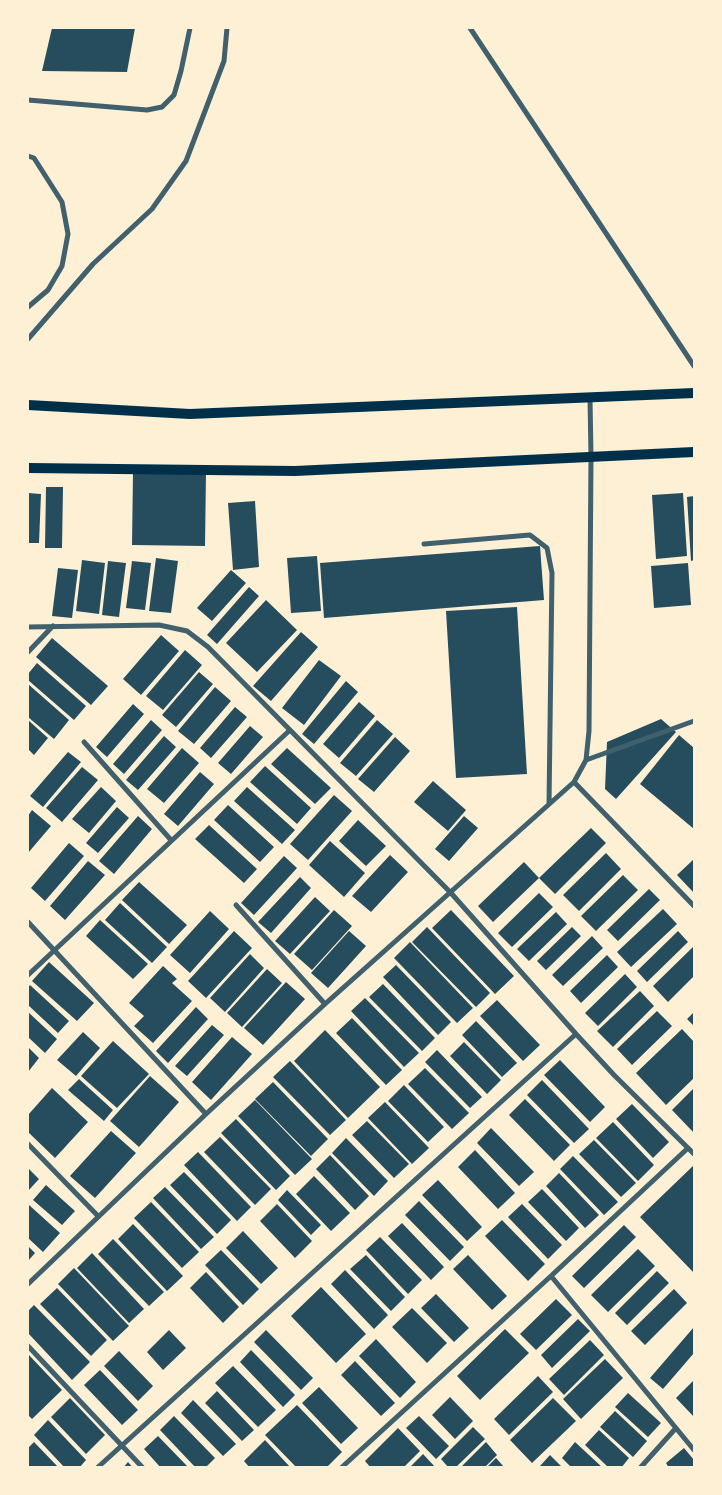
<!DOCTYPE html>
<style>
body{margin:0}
#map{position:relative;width:722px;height:1495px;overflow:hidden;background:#fdf0d5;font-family:"Asap Condensed",sans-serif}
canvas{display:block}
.frame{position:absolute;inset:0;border:29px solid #fdf0d5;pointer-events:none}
</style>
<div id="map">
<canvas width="722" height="1495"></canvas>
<div class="frame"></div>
</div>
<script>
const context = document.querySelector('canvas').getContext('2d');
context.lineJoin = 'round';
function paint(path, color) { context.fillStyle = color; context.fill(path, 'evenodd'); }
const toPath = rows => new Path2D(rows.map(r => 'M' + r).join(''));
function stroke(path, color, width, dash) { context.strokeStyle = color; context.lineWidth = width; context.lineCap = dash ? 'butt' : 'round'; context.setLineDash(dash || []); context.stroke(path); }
const building = toPath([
 [52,28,135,28,127,72,42,71],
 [133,473,206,473,205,546,132,545],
 [46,487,63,487,62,548,45,548],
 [28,493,41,494,39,543,28,543],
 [683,493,687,556,656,559,652,495],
 [694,496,694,560,691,561,687,497],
 [255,501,259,567,233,570,228,503],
 [540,546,544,600,324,618,320,563],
 [317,556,321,611,291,613,287,558],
 [156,558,178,561,171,613,149,611],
 [82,560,105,563,99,614,76,611],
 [108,561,126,563,119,617,102,615],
 [132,561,151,563,145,610,126,608],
 [688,563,691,605,654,608,651,566],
 [58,568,78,570,72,618,52,616],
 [231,570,246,583,212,621,197,608],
 [249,587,259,596,217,644,207,635],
 [266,600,297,630,257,672,226,643],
 [517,607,527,774,456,778,446,611],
 [301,632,318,647,271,701,253,686],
 [161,635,179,651,141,695,123,679],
 [52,638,108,686,91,705,36,657],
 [185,650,202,665,163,710,146,696],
 [319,660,341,676,304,725,282,708],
 [37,663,86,706,74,720,28,680,28,674],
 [199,672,213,684,176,727,162,715],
 [346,681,358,692,314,744,302,734],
 [28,684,69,720,54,739,28,717],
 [215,687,231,701,194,744,178,731],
 [359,702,375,716,339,758,323,744],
 [133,704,144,714,107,757,96,747],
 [235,707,247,717,211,758,200,748],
 [661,719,676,732,616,799,605,789,607,742],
 [28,720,48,738,34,755,28,749],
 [151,720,162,730,124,774,113,764],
 [377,720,393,734,356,776,340,763],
 [250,726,263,737,231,774,218,763],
 [679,735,694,748,694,829,640,784],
 [164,736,176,747,138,790,126,780],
 [395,737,410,751,374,792,358,779],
 [182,748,199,763,164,803,147,789],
 [287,748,331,788,315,804,271,764],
 [68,752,81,762,43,807,30,796],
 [265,766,311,808,297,824,250,782],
 [82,767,98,780,62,822,46,808],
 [200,772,214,784,178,826,164,814],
 [433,781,466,810,448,831,414,802],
 [101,787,116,801,89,833,72,819],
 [247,787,295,830,282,844,234,801],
 [334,795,352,811,308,860,290,844],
 [228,805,274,847,260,862,214,820],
 [117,807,129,818,98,853,86,843],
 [32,810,51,826,28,853,28,816],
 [138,816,152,829,114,874,99,861],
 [464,816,478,828,449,861,435,849],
 [358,820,386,846,366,866,339,841],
 [209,825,257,869,244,883,195,839],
 [591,828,606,843,555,894,539,878],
 [330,841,365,873,344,897,309,865],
 [69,843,84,856,45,901,31,888],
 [606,853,621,869,579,911,563,895],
 [390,855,408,872,371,912,352,896],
 [284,856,297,868,254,915,241,903],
 [694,859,694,893,677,875],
 [88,861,105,875,65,920,50,906],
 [524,862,539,878,493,922,478,906],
 [623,875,638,890,596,931,581,916],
 [300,877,311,888,271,933,258,922],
 [139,882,187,925,169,944,122,900],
 [649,889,660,900,618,941,607,930],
 [539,893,553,907,512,947,498,933],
 [315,897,330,911,290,954,275,941],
 [120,903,167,947,152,963,105,920],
 [663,909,677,924,631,967,617,952],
 [334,910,352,926,312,970,294,954],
 [451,910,514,976,495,994,432,928],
 [210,911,229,929,190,973,170,955],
 [556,912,567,924,529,961,517,949],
 [100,920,148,964,133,979,86,936],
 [427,927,490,993,476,1007,412,942],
 [572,927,581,936,546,970,537,961],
 [234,931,252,948,206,998,188,981],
 [349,931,366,946,328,988,311,973],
 [678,931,688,942,647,982,637,971],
 [592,936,603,948,563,986,552,975],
 [410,942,473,1008,457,1023,394,958],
 [694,946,694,976,668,1002,653,986],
 [250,954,264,968,225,1012,210,998],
 [607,955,618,967,581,1003,570,991],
 [49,962,94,1003,77,1021,32,981],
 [396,965,451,1022,438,1035,383,977],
 [163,966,177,979,172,983,192,1001,153,1043,134,1026,144,1016,129,1003],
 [267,969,282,983,242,1027,227,1013],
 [625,974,637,987,598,1026,585,1013],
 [286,982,305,999,263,1045,244,1028],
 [383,984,435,1038,422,1051,369,997],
 [30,985,69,1021,58,1033,28,1005,28,988],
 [640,991,654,1006,613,1047,597,1031],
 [365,998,419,1053,404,1067,351,1011],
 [497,1000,540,1045,523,1061,480,1016],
 [196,1007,208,1019,168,1063,156,1051],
 [657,1011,672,1026,632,1065,617,1049],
 [28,1012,57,1039,45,1053,28,1037],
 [694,1012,694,1026,687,1019],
 [352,1018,402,1070,386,1085,336,1033],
 [476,1021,517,1063,502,1077,462,1035],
 [212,1025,224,1035,187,1076,175,1066],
 [682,1029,694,1042,694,1078,666,1105,636,1073],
 [325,1030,380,1087,348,1118,294,1061],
 [83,1032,100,1048,76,1076,57,1060],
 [232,1037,252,1054,211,1100,192,1082],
 [113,1041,149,1074,117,1108,81,1076],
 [464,1042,501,1080,487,1094,450,1056],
 [28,1047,39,1058,28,1072],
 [437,1050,482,1097,470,1108,425,1062],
 [560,1060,605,1107,590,1122,544,1075],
 [290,1061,346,1120,330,1135,273,1077],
 [425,1068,469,1113,452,1129,408,1084],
 [150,1076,179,1102,139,1147,110,1121],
 [79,1079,113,1110,104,1121,68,1090],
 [542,1080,589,1129,574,1143,527,1095],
 [273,1082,328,1139,311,1156,255,1099],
 [404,1085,444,1127,428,1142,388,1101],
 [52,1088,88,1122,55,1158,28,1132,28,1115],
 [694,1088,694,1133,672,1110],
 [525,1099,570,1145,554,1161,509,1115],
 [255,1100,312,1159,295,1175,238,1116],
 [385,1102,429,1148,412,1164,368,1118],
 [632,1104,669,1142,653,1158,616,1119],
 [236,1119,290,1176,276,1190,221,1133],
 [367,1121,409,1164,394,1178,352,1135],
 [613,1122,654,1165,638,1181,596,1138],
 [491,1128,534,1172,519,1186,477,1143],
 [111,1131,136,1153,95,1198,70,1176],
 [220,1137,271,1189,255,1205,204,1152],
 [346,1138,388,1181,374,1196,332,1153],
 [594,1140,636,1183,621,1197,579,1154],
 [475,1150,515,1193,498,1209,458,1167],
 [198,1152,251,1207,237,1221,184,1165],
 [330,1155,369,1196,355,1210,316,1169],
 [573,1156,618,1202,604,1215,560,1169],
 [694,1165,694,1273,640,1217],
 [28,1168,39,1179,28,1191],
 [184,1172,231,1220,217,1234,170,1185],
 [559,1173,599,1215,585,1228,546,1186],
 [314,1176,350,1213,331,1231,296,1194],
 [438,1180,482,1227,467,1241,422,1195],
 [46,1185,75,1211,62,1225,33,1200],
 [165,1187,214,1237,201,1249,153,1198],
 [542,1189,579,1228,566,1241,528,1202],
 [287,1190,321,1225,311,1235,278,1200],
 [419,1201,464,1247,450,1261,405,1215],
 [151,1202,199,1252,182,1268,134,1218],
 [277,1204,312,1241,295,1258,260,1221],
 [522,1204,562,1245,548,1259,508,1217],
 [29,1205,60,1233,43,1252,28,1238,28,1206],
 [502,1220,545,1264,528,1281,485,1236],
 [402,1223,444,1267,431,1280,388,1236],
 [133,1224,183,1276,167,1291,118,1239],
 [624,1225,636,1237,584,1288,572,1276],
 [243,1231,278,1268,261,1284,226,1248],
 [380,1237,422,1280,408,1294,366,1250],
 [113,1239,164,1292,149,1306,98,1254],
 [28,1246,35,1253,28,1261],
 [638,1249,655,1266,608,1312,591,1295],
 [221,1250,259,1289,243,1305,205,1265],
 [92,1253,144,1309,129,1323,77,1268],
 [366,1255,405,1297,391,1311,350,1269],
 [468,1255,507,1296,492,1310,453,1269],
 [74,1268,129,1326,113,1341,58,1284],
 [345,1270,388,1315,374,1329,331,1284],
 [657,1271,669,1283,627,1325,615,1313],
 [206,1272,239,1307,223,1323,190,1288],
 [321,1287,366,1334,336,1363,291,1316],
 [57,1288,107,1340,91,1356,40,1304],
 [674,1289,687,1303,645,1345,631,1331],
 [436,1294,469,1328,454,1342,421,1308],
 [556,1299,572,1315,536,1350,520,1334],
 [34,1305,90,1362,72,1380,28,1333,28,1311],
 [412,1308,447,1343,427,1363,392,1327],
 [578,1319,590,1331,552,1368,541,1355],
 [694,1327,694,1353,663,1389,650,1378],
 [505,1329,529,1353,480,1400,457,1376],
 [169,1330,186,1348,163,1370,147,1352],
 [266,1330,313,1378,301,1390,254,1342],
 [376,1339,416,1382,400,1398,359,1356],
 [590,1340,604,1355,564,1395,549,1379],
 [251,1350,295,1395,283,1407,240,1362],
 [119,1351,153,1386,138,1401,104,1366],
 [28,1354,62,1390,32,1419,28,1415],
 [605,1359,623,1378,581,1419,563,1399],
 [355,1361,395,1403,381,1416,341,1375],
 [233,1366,276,1410,258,1427,215,1383],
 [100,1370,138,1410,122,1425,84,1385],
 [538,1376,553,1392,509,1435,494,1419],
 [694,1380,694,1417,676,1398],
 [319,1387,358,1428,341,1444,302,1403],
 [217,1391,254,1430,242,1441,205,1403],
 [628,1393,661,1423,648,1437,615,1407],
 [450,1397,473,1421,455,1439,432,1415],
 [70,1398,105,1435,86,1454,51,1417],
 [553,1398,576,1421,532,1463,510,1440],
 [193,1400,236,1444,223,1456,181,1413],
 [297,1405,342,1452,326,1468,297,1468,265,1435],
 [615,1411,647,1441,633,1457,600,1427],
 [174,1416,215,1458,205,1468,196,1468,160,1430],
 [419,1416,449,1446,436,1459,406,1428],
 [48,1420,86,1460,79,1468,65,1468,34,1435],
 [473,1427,485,1439,455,1468,449,1468,441,1459],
 [398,1428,420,1451,403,1468,371,1468,365,1461],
 [599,1430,629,1458,621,1468,609,1468,585,1445],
 [158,1436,189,1468,161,1468,144,1449],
 [265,1440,291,1468,250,1468,244,1461],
 [34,1442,59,1468,30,1468,28,1465,28,1448],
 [486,1442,497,1455,484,1468,460,1468],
 [575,1442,603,1468,572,1468,562,1458],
 [684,1448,694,1460,694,1468,669,1468,666,1463],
 [423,1454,436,1468,409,1468],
 [550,1455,563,1468,541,1468,540,1466],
 [496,1458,505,1468,486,1468],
 [128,1462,133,1468,123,1468]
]);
const minor = toPath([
 [470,28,694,366],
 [28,100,147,110,162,107,174,95,181,71,190,28],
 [28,156,34,158,62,202,68,234,62,266,48,290,28,307],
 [28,339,93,264,152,209,186,161,224,61,227,28],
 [424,544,530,535,547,548,552,573,549,804],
 [28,627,159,625,187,631,208,647,451,893,576,1034],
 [28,652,53,626],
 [84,742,171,840],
 [586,760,694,721],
 [574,782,694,906],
 [236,905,325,1004],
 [28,922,206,1114],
 [28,975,290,730],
 [28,1144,98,1216],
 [688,1148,694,1154],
 [28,1284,206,1114,325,1004,574,782,586,760,589,731,591,457,590,398],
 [28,1346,143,1468],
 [97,1468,576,1034,614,1075,688,1148,551,1276],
 [341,1468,551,1276,694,1450],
 [640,1468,676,1428]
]);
const secondary = toPath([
 [28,405,190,414,694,393],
 [28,468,295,471,694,452]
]);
paint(building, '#264d5e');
stroke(minor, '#3f606c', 5);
stroke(secondary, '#003049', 10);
</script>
